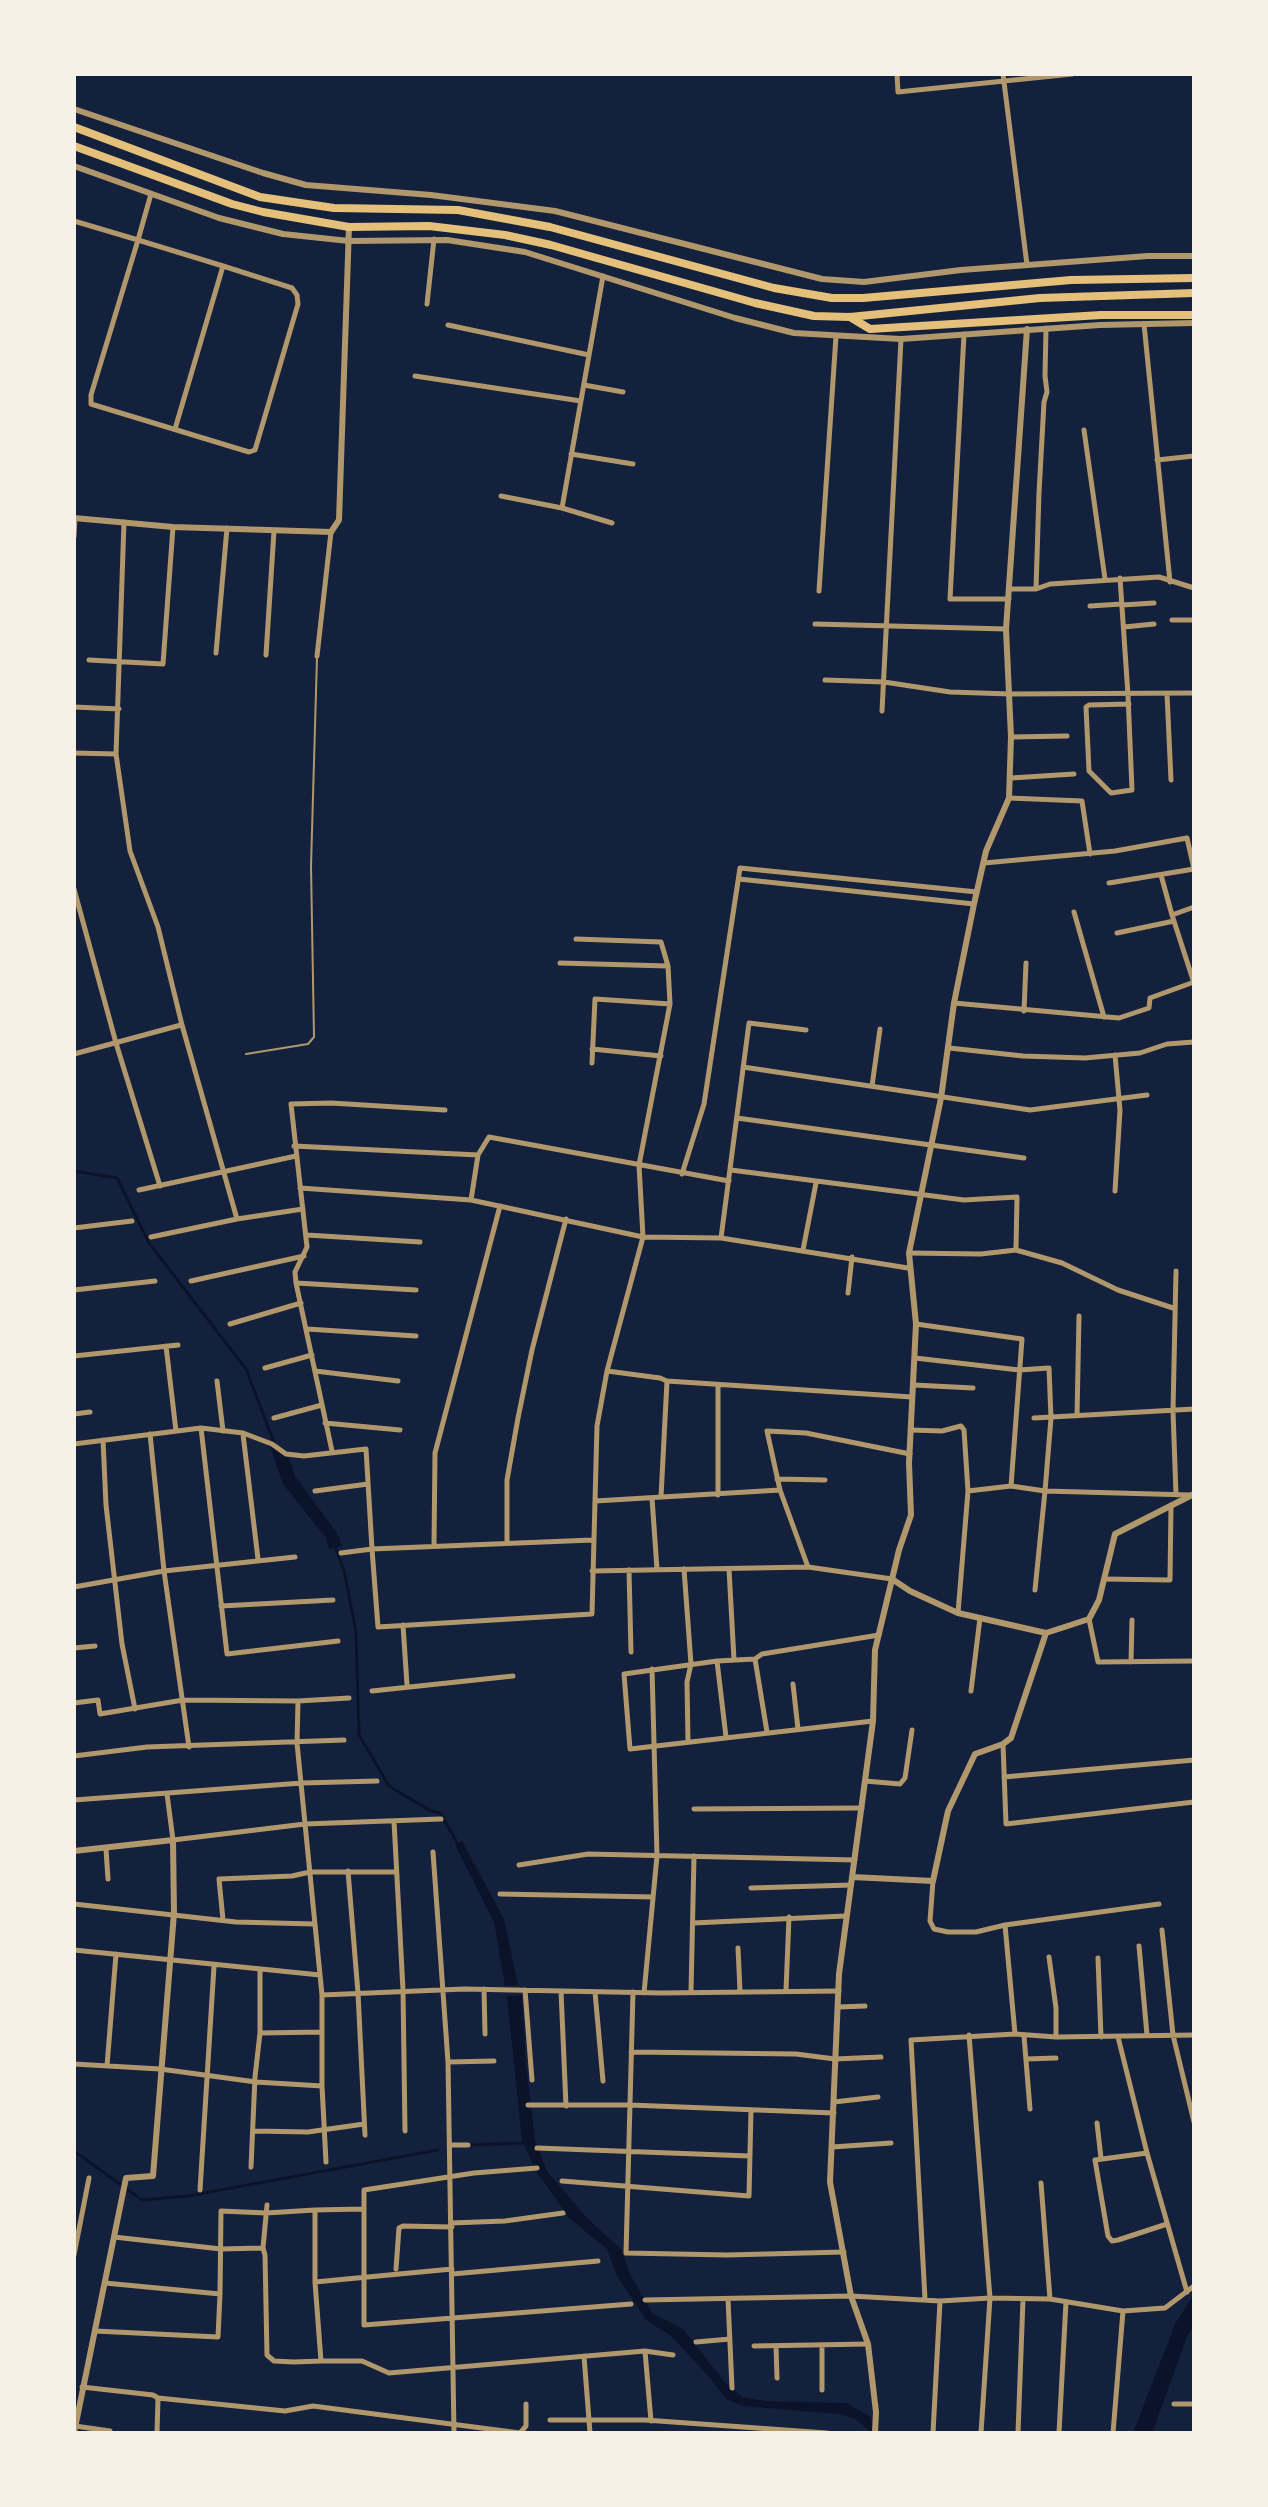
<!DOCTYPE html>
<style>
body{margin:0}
#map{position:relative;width:1268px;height:2507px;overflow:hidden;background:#14213d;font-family:Karla,sans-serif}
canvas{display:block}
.frame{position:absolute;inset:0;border:76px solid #f6f1e7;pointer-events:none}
</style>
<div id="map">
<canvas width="1268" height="2507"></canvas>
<div class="frame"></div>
</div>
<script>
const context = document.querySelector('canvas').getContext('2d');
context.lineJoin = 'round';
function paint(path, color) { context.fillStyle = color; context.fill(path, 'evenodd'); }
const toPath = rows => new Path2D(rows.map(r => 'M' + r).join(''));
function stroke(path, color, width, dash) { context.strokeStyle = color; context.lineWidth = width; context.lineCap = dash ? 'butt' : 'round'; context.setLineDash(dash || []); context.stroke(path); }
const water = toPath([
 [270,1446,285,1457,288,1456,295,1476,337,1533,342,1546,329,1549,326,1538,283,1484],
 [462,1841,504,1919,518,1985,505,1986,494,1922,455,1845],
 [522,1995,526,2064,535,2140,547,2171,586,2217,621,2249,630,2274,652,2313,683,2329,724,2381,742,2397,766,2401,846,2403,871,2417,872,2433,855,2419,840,2414,743,2406,726,2399,711,2379,671,2336,646,2320,617,2276,607,2249,569,2218,536,2171,522,2141,507,1996],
 [1194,2294,1194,2325,1187,2337,1152,2433,1133,2433,1175,2324]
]);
const stream = toPath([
 [74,1171,117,1178,149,1243,246,1369,275,1445],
 [335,1547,344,1570,356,1632,359,1735,389,1786,429,1810,440,1813,458,1844],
 [468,2145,524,2143],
 [74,2151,142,2200,188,2196,438,2150]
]);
const service = toPath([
 [246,1054,308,1044,314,1037,311,866,317,657]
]);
const minor = toPath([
 [897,74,898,92,1072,74],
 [1003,74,1027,265],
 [74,221,138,240,223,266,292,288,297,295,298,304,255,450,249,452,91,404,91,395,138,240,151,194],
 [427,304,434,239],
 [1144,324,1170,582],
 [448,325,589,355],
 [964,334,950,599,1009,599],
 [415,376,581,401],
 [584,385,623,392],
 [175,429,223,266],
 [1084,430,1105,579],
 [571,454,633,464],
 [1157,460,1194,456],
 [501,496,562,508,612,523],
 [562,508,603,276],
 [124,522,116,754,130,851,158,927,182,1025,237,1219],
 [74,537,75,518],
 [1120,578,1128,695,1132,790,1111,793,1089,771,1086,707,1089,705,1129,704],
 [1009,589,1036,589,1050,584,1159,577,1194,588],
 [1036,589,1039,493,1044,402,1047,392,1045,376,1046,328],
 [819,591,836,336],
 [1122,605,1154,603],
 [1090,606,1122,604],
 [1172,620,1194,620],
 [815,624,1006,629],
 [1124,627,1154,624],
 [216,653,227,528],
 [266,655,274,531],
 [317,656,331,532],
 [89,660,163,664,173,527],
 [825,680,884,682,950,692,1010,694,1194,693],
 [1167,694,1171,780],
 [74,707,119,709],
 [882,711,901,339],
 [1011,737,1067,736],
 [74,753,116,754],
 [1011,778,1074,774],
 [1009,798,1082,801,1090,854],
 [984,863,1115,851,1187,838,1194,869,1109,883],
 [1161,875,1172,915],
 [739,879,974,904],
 [74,889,116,1043,160,1186],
 [1194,907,1172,915,1194,983],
 [1074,912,1104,1017],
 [1117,933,1174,921],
 [560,963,668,966],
 [954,1003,1119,1018,1149,1008,1150,998,1194,982],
 [1024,1011,1026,963],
 [949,1048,1023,1056,1085,1058,1140,1053,1167,1044,1194,1042],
 [592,1049,661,1056],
 [74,1054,181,1025],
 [592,1063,595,999,670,1004],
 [743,1067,1030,1110,1147,1095],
 [872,1086,880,1029],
 [737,1118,1024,1158],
 [294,1146,478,1155],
 [731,1170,964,1200,1017,1197,1016,1250],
 [682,1174,704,1104,740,868,977,892],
 [300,1188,471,1200,643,1237,721,1238,908,1268],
 [139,1190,296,1156],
 [1115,1191,1120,1110,1115,1055],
 [471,1200,478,1155,489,1137,729,1181],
 [74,1228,132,1221],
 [307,1235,420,1242],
 [151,1237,237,1219,303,1209],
 [721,1238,749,1023,806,1030],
 [803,1250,816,1183],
 [909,1253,981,1254,1016,1250,1062,1263,1118,1290,1173,1308],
 [1176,1271,1173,1411,1176,1495],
 [191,1281,304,1256],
 [296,1283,416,1290],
 [74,1290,155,1281],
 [848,1293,852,1257],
 [230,1324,301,1303],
 [916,1324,1022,1339,1011,1486],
 [307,1329,416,1336],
 [166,1346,176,1431],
 [74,1356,178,1345],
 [915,1358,1019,1370,1049,1368,1051,1418,1045,1491,1011,1486,968,1491],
 [265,1368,312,1355],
 [315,1371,398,1381],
 [607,1371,660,1378,667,1381,912,1397],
 [217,1381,223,1431],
 [914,1385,973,1388],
 [74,1414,90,1412],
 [1077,1416,1079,1316],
 [274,1418,322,1405],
 [1034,1418,1194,1409],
 [325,1423,400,1430],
 [201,1428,227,1654,338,1641],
 [911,1430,942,1431,961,1426,964,1430,968,1491,958,1613],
 [150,1434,164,1571,189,1747],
 [243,1434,258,1559],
 [103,1440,106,1505,122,1644,135,1709],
 [74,1444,201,1428,243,1433,272,1444,286,1454,304,1456,366,1449,372,1549,592,1540],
 [332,1451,296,1283,295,1272,307,1247,291,1104,331,1103,445,1110],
 [777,1479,825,1480],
 [780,1490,767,1431,806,1433,910,1454],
 [315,1491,368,1484],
 [718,1495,718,1385],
 [661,1497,667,1381],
 [652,1498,657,1569],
 [595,1501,780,1490,808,1567],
 [507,1541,507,1480,518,1418,532,1350,566,1219],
 [434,1545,435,1453,500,1206],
 [341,1553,372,1549,378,1627,592,1614,597,1426,607,1371,643,1237,639,1165,670,1004,668,966,661,942,576,939],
 [684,1569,691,1664,687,1682,688,1742],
 [729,1569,734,1660],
 [629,1570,631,1652],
 [592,1571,808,1567,892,1579],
 [1104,1579,1170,1580,1171,1505],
 [74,1587,164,1571,295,1557],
 [1035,1590,1045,1491,1190,1495],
 [221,1606,333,1600],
 [1089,1619,1098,1662,1194,1661],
 [403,1625,407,1685],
 [74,1648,95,1646],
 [755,1659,767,1732],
 [717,1661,726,1737],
 [1131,1662,1132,1620],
 [793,1684,798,1729],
 [372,1691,513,1676],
 [971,1691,980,1618],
 [298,1701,297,1743,322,1995,322,2086,326,2162],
 [74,1703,98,1700,100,1714,183,1700,298,1701,349,1698],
 [873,1721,630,1749,624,1674,717,1661,755,1659,762,1654,879,1635],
 [1003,1744,1006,1824,1194,1802],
 [74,1756,147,1747,344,1740],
 [1004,1777,1194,1760],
 [865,1781,900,1784,905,1778,912,1730],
 [167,1794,173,1840,305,1824,441,1819],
 [74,1800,302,1783,377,1781],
 [694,1809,862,1808],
 [394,1821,403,1990,405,2131],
 [106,1849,108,1879],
 [433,1852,448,2062,454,2433],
 [519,1865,588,1854,855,1860],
 [348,1871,358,1993,365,2135],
 [933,1881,930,1921,934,1929,948,1932,976,1932,1005,1925,1015,2034],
 [751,1888,851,1885],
 [500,1894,653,1897],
 [74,1904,236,1922,315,1924],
 [223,1920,219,1879,292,1876,310,1872,395,1872],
 [693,1923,845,1916],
 [1005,1925,1159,1904],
 [1162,1930,1173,2035,1194,2122],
 [1139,1946,1147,2035],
 [738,1948,740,1991],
 [74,1950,320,1975],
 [1049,1957,1056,2008,1056,2037],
 [1098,1958,1101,2037],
 [484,1989,485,2034],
 [525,1990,532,2080],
 [786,1990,789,1917],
 [561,1991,566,2106],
 [595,1992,603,2081],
 [633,1992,626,2253,727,2255,844,2252],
 [691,1992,694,1856],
 [644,1993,657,1856,652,1669],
 [322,1995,464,1989,661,1993,839,1991],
 [839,2007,865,2006],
 [260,2033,322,2032],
 [969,2035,990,2298,981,2433],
 [1024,2036,1030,2109],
 [1118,2037,1147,2153,1187,2292],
 [631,2052,796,2054,835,2059,881,2057],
 [1026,2059,1056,2058],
 [448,2062,494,2061],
 [74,2064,160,2069,256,2082,322,2086],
 [107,2066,116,1954],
 [834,2102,878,2097],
 [528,2105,630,2105,834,2113],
 [1097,2123,1101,2158],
 [254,2131,308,2132,364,2124],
 [450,2145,468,2145],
 [832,2147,891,2143],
 [537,2148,750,2156],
 [1147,2153,1095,2160,1108,2236,1112,2241,1118,2240,1167,2224],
 [251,2167,255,2077,260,2033,260,1970],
 [537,2168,474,2173,364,2190,364,2325,631,2304],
 [562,2181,749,2196,751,2110],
 [1041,2183,1050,2299],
 [200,2190,214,1966],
 [267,2205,263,2248,265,2255,267,2355,274,2361,294,2362,321,2361,315,2282,315,2210,362,2209],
 [451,2223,505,2221,563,2213],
 [114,2237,221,2249,263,2248],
 [74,2255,89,2178],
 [396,2269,399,2228,403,2226,452,2227],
 [452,2274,598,2261],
 [315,2282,452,2269],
 [105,2283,220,2294,221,2211,266,2213,315,2210],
 [728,2299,732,2388],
 [925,2299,911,2040,1015,2034,1056,2037,1194,2035],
 [645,2300,851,2296,940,2301,990,2298,1050,2299,1123,2311,1165,2308,1194,2286],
 [95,2331,218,2337,220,2294],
 [696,2342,730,2339],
 [822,2345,822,2390],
 [754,2346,868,2344],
 [776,2346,777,2378],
 [645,2351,651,2421],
 [584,2356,590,2433],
 [321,2361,362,2361,389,2373,645,2351,673,2355],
 [82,2387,153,2395,158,2398,285,2411,313,2406,520,2433,526,2426,526,2404],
 [1174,2404,1194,2404],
 [550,2420,645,2420,827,2433],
 [75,2426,110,2431],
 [157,2433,158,2398],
 [933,2433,940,2301],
 [1018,2433,1023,2299],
 [1059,2433,1066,2302],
 [1113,2433,1123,2311]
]);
const tertiary = toPath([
 [74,109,263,173,306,185,431,195,555,211,822,279,864,282,961,270,1148,256,1194,256],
 [74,166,219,218,283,234,349,241,447,240,525,252,735,318,794,333,901,339,1100,325,1194,323],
 [74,518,173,527,331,532,339,520,349,227],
 [892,1579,910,1591,958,1613,1046,1633],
 [74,1851,173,1840,174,1913,153,2176,126,2178,74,2433],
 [852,1877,933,1881,948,1811,975,1754,1003,1744,1011,1738,1046,1633,1089,1619,1099,1600,1115,1534,1194,1494],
 [875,2433,876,2412,868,2344,851,2296,830,2182,839,1974,873,1721,875,1650,899,1550,911,1515,909,1463,916,1324,909,1253,941,1098,954,1003,974,904,986,851,1009,798,1011,737,1006,629,1027,329]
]);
const trunk = toPath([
 [74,127,260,197,334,208,458,210,550,227,774,288,832,298,863,298,1071,280,1194,278],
 [74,146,232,204,263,212,349,227,429,226,505,235,551,245,755,303,814,316,850,317,1040,298,1194,293],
 [850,317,870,329,1101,315,1194,315]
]);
paint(water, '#0b132b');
stroke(stream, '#0b132b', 3);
stroke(service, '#b1986c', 2);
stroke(minor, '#b1986c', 5);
stroke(tertiary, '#b1986c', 6);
stroke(trunk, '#e5c07b', 8);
</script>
